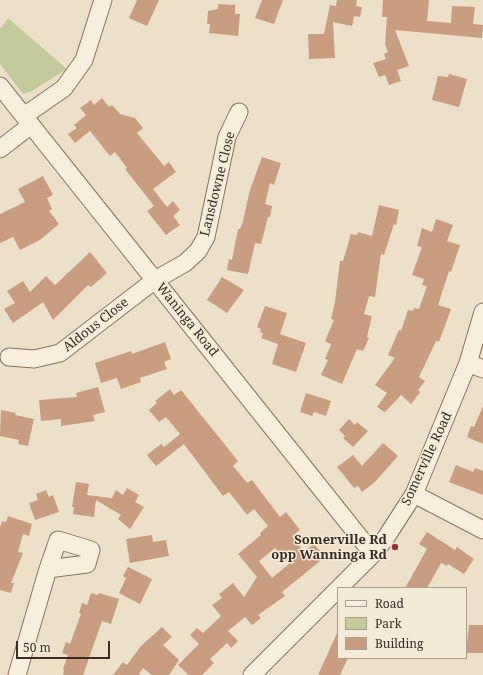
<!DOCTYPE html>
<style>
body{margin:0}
#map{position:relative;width:483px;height:675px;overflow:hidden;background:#ece1c8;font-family:"Noto Serif",serif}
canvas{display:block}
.legend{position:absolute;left:337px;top:587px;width:130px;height:72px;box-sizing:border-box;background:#f4ebd7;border:1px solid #a99f8e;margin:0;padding:5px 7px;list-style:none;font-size:12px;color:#392c21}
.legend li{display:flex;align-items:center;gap:8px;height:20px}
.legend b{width:20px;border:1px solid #a99f8e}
.scale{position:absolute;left:16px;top:641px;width:94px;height:18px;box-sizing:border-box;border:2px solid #392c21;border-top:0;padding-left:5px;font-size:12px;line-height:14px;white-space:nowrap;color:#392c21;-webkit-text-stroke:3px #f4ebd7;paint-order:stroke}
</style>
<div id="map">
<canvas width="483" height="675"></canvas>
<ul class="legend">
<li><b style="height:5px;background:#f7eedb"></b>Road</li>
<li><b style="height:11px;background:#c5ca9c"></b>Park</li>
<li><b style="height:11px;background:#c89d80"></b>Building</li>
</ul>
<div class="scale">50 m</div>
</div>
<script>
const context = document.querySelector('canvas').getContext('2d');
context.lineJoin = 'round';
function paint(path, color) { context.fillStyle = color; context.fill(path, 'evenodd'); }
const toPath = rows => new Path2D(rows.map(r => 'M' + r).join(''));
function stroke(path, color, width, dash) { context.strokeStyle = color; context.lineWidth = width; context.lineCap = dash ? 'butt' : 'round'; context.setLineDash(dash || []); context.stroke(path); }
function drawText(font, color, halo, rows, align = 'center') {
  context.font = font + ' "Noto Serif",serif'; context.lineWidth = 3; context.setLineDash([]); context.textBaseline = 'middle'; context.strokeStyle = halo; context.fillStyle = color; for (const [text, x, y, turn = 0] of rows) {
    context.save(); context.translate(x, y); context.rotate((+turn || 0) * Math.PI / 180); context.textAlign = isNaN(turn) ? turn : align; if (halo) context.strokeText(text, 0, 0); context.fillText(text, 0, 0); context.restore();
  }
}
const green = toPath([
 [8,18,67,69,30,92,23,94,0,64,0,29]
]);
const building = toPath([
 [137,0,159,0,147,26,129,18],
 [262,0,283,0,274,24,255,18],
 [337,0,357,0,356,6,362,7,360,17,354,16,352,26,333,22,335,58,309,59,308,34,324,34,330,5,336,6],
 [383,0,429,0,427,21,451,23,452,6,475,7,473,24,483,25,482,38,395,30,409,66,397,70,401,81,389,85,385,75,379,77,373,63,386,59,384,54,388,52,385,44,387,17,382,17],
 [218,4,235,5,235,14,240,14,238,36,209,33,210,24,207,24,208,11,218,9],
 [449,74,467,79,459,107,432,100,438,76,448,77],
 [102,98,109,107,112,105,120,114,135,118,143,128,137,133,164,166,169,162,176,172,153,189,167,207,173,201,180,210,173,216,180,225,166,235,147,211,154,206,125,169,127,168,115,152,110,156,90,131,75,143,68,134,77,128,74,125,86,115,80,108,91,100,94,105],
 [262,157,281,163,274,185,270,183,265,204,272,206,270,217,268,217,261,244,255,243,248,274,227,270,229,259,232,260,238,229,240,229,242,225,250,190],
 [43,176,53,195,47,198,52,209,49,211,59,224,40,240,20,250,13,237,0,243,0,214,25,202,18,189],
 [379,205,399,210,396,225,394,224,384,255,381,254,375,297,369,296,364,314,372,316,367,337,369,338,363,351,357,349,342,384,321,375,328,360,325,359,331,344,325,341,334,320,331,319,335,302,340,261,343,261,351,234,357,235,358,232,372,236],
 [436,219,453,225,447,241,460,245,451,272,449,271,438,305,451,309,439,342,436,341,419,377,425,381,418,390,420,392,411,404,401,395,385,412,377,407,387,393,375,385,395,358,388,355,399,330,401,331,408,310,413,311,414,308,419,309,427,286,422,285,424,279,412,275,422,247,417,246,422,228,432,232],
 [90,252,107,273,91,287,88,285,53,320,43,302,13,323,4,309,15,303,7,291,23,281,30,292,46,276,55,285],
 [222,277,244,290,227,313,207,300],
 [265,306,287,313,280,334,306,343,296,372,272,364,278,344,261,338,263,333,260,332,261,329,257,327],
 [165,342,171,359,164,362,167,369,140,378,141,382,121,389,117,378,101,383,95,363,131,351,132,354],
 [98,387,105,412,93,415,95,421,61,426,61,419,41,421,39,400,77,397,76,393],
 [170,389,174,395,181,390,238,461,233,466,247,483,252,480,280,517,286,512,300,530,292,536,304,552,314,544,325,557,282,592,285,596,258,615,261,618,252,625,245,617,228,631,238,641,231,648,227,643,210,659,214,663,202,675,189,675,178,665,199,644,190,635,197,628,203,633,221,616,212,605,222,598,219,594,233,583,244,597,257,577,238,554,261,535,260,533,268,526,254,509,247,515,229,492,223,496,184,444,156,466,147,455,161,444,164,447,180,434,166,417,159,422,149,410,157,403,155,401],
 [275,548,289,564,272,578,259,561],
 [306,393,331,401,326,416,314,412,312,416,300,412],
 [483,406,483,444,467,437,471,426,474,427],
 [1,410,16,413,15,415,34,419,28,446,18,444,19,440,0,436],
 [349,419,355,425,357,422,368,431,353,447,343,438,345,436,339,430],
 [383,443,398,456,375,482,362,492,358,486,354,488,337,467,353,455,362,466],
 [456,465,473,472,475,468,483,471,483,495,449,482],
 [76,482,89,484,87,495,112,498,116,490,123,495,127,488,139,495,135,502,144,507,130,529,118,519,121,515,96,500,94,517,73,514,74,507,72,507],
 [46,490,49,497,53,495,59,512,35,520,29,503,38,500,36,494],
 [8,516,32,524,29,536,23,534,18,552,23,553,11,583,14,583,11,593,0,590,0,527,2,521,6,522],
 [427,532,455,550,457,547,474,559,464,574,448,564,447,566,441,563,427,588,405,588,427,549,419,544],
 [152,535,153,542,166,540,169,556,130,563,126,539],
 [128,567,152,579,140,604,119,593,126,578,123,576],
 [91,593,98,595,99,593,119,599,111,624,102,621,83,675,63,675,64,670,63,669,68,655,62,653,66,642,70,644,81,614,79,613,82,603,87,605],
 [469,625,483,625,483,653,466,653],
 [162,627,172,637,163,645,179,660,169,675,152,675,143,668,139,674,141,675,113,675,123,662,127,665,140,647],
 [338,631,338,658,348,658,340,675,318,675]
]);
const minor = toPath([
 [0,86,373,554],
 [24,116,64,88,84,60,103,0],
 [0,149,31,125],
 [9,357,34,359,60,353,155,280,185,263,198,251,206,237,227,137,239,112],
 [468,363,483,369],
 [414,494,483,530],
 [339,588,373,554,385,539,414,494,468,363,483,312],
 [17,675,48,569,58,540,91,550,87,564,48,569],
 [252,675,338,589]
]);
const markers = [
 [395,547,4,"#933133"]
];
const streetNames = [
 ["Lansdowne Close",218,184,-76],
 ["Waninga Road",187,320,51],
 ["Aldous Close",96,325,-38],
 ["Somerville Road",427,459,-65]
];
const poiNames = [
 ["Somerville Rd",387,540],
 ["opp Wanninga Rd",387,555]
];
paint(green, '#c5ca9c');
paint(building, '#c89d80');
stroke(minor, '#87735e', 19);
stroke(minor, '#f7eedb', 17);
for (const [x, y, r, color] of markers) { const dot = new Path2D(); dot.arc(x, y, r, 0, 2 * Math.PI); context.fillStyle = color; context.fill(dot); stroke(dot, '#f4ebd7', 1.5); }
drawText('13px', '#392c21', '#f4ebd7', streetNames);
drawText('bold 13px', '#392c21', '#f4ebd7', poiNames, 'right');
</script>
